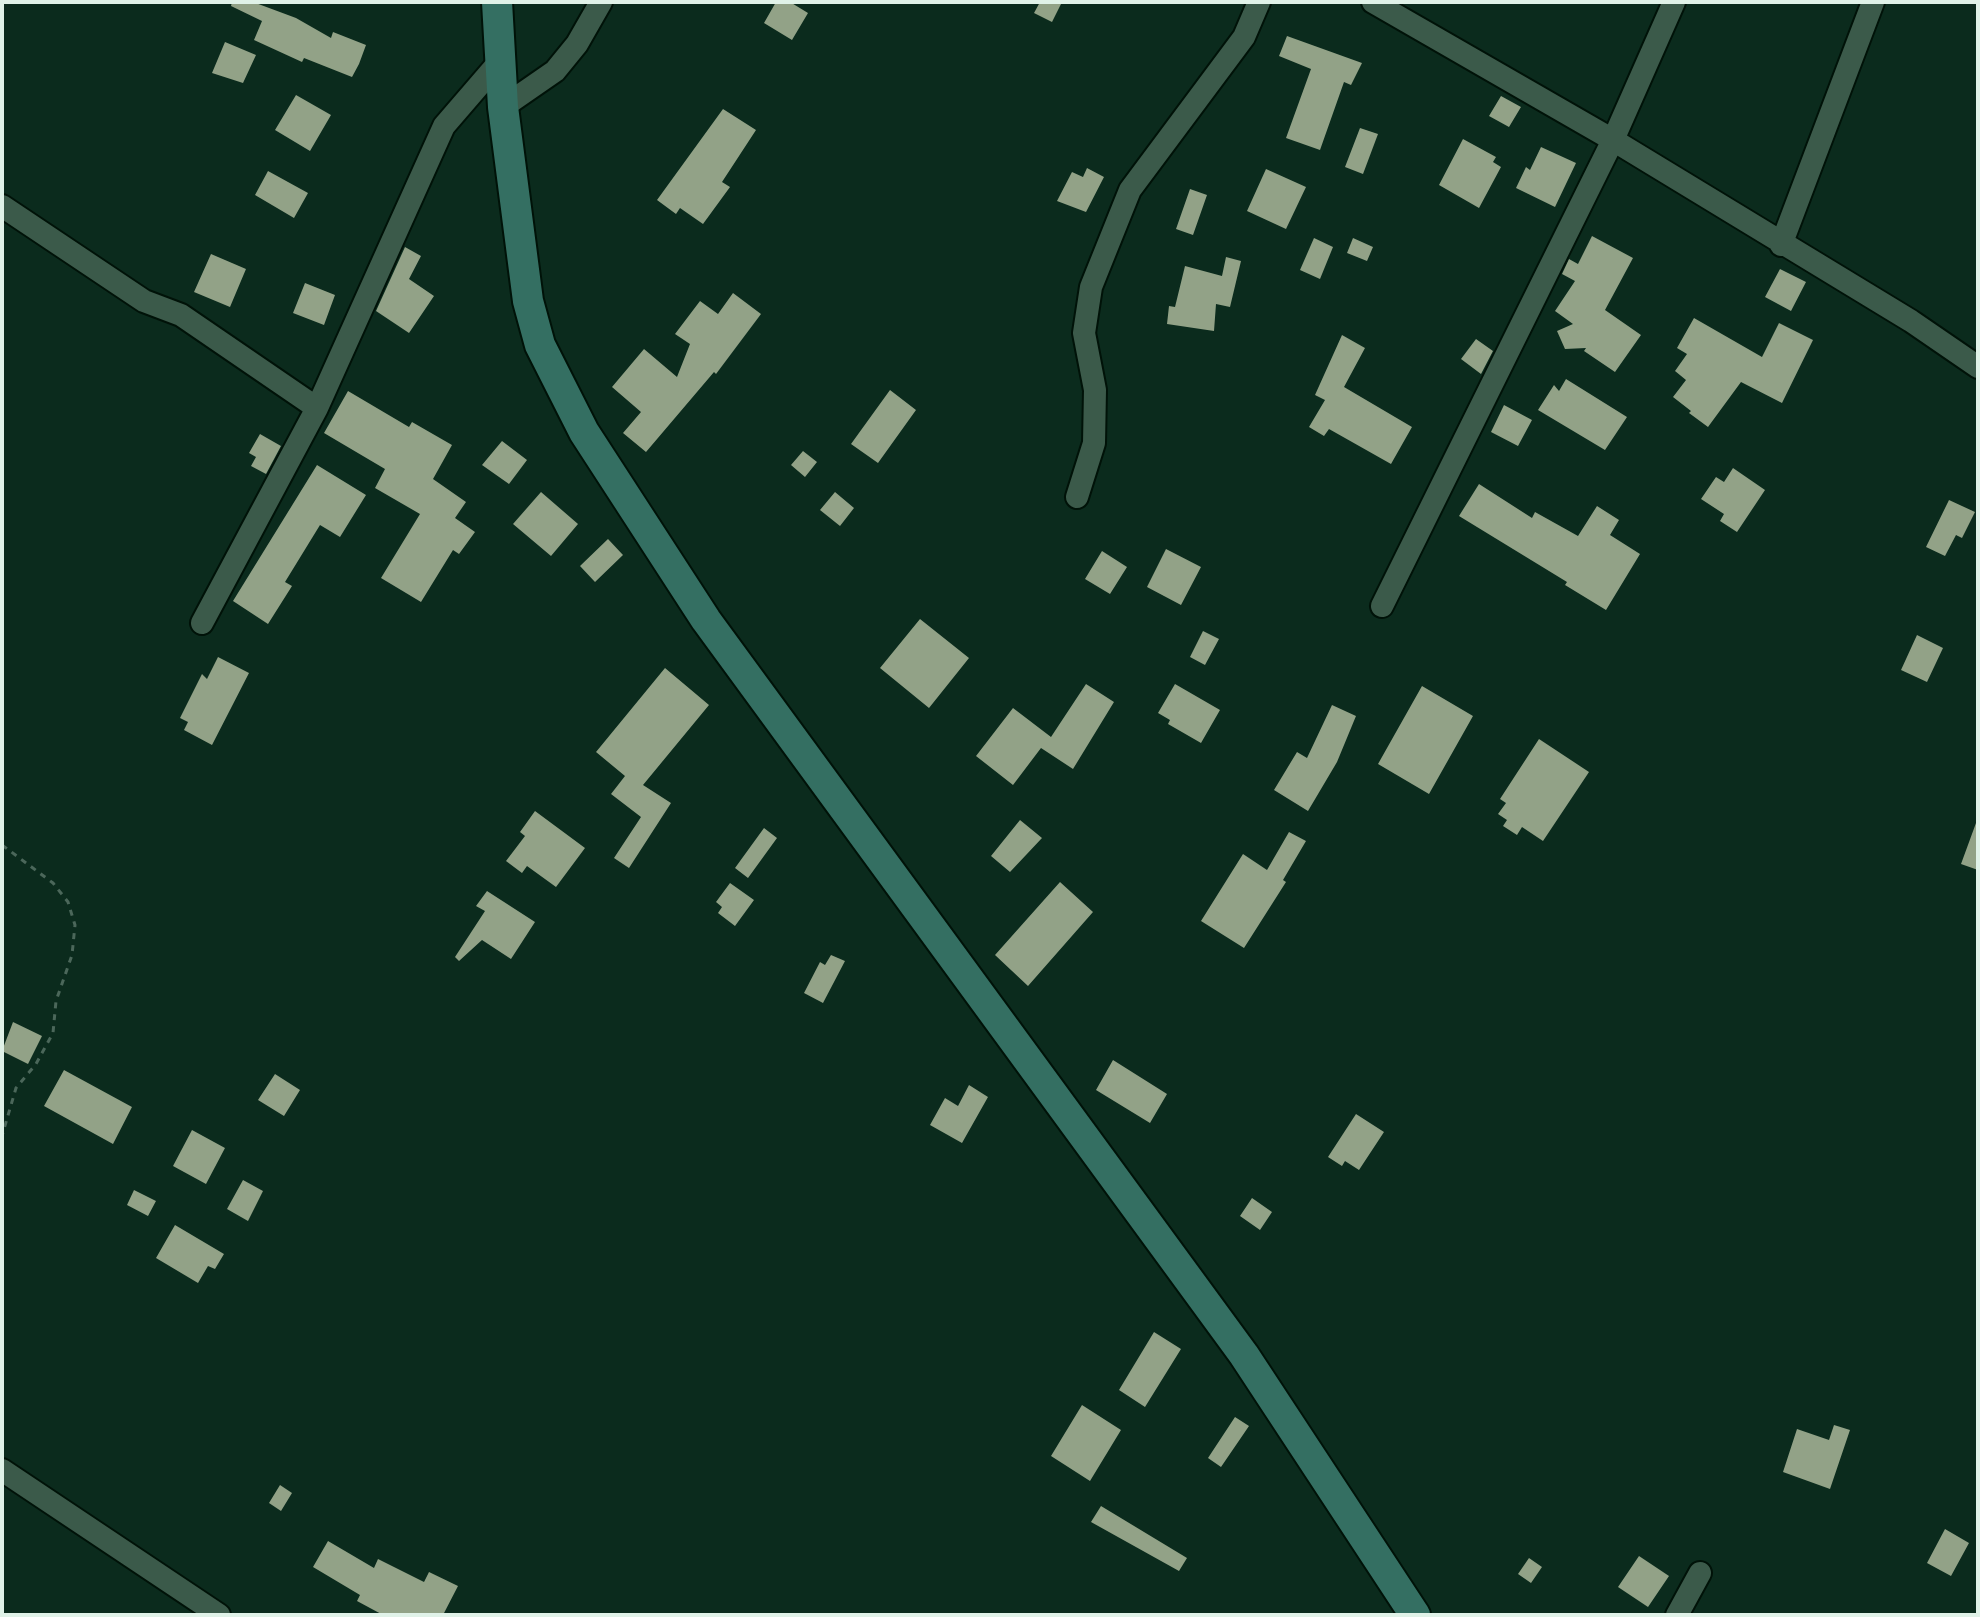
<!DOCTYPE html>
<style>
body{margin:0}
#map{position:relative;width:1980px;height:1617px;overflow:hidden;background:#0b2b1d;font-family:"Fira Sans Condensed",sans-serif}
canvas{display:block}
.frame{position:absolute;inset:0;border:4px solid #e0f2e8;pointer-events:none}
</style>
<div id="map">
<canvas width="1980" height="1617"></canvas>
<div class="frame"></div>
</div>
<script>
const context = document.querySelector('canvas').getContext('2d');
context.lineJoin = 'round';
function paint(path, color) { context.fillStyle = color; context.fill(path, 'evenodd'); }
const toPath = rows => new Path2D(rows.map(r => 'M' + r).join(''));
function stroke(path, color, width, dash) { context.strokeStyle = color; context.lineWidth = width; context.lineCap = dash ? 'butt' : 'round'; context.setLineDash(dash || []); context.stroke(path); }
const building = toPath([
 [232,2,253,2,296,18,331,38,333,32,366,45,359,64,352,77,304,58,302,62,254,40,262,21,231,6],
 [776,2,790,2,808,13,792,40,764,23],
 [1040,2,1062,2,1052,22,1034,13],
 [1287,36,1362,63,1351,85,1344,82,1320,150,1286,138,1311,69,1279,56],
 [225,42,256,55,243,83,212,73],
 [296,95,331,115,310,151,275,130],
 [1501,96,1521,107,1509,127,1489,116],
 [723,109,756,130,722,182,730,187,703,224,680,208,676,214,657,200],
 [1360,128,1378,134,1363,174,1345,167],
 [1463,139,1496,157,1493,162,1501,167,1479,208,1439,185],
 [1541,147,1576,163,1555,207,1516,188,1526,167,1530,170],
 [1087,168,1104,177,1086,212,1057,201,1072,172,1083,177],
 [1266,169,1306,187,1286,229,1247,211],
 [268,171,308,193,294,218,255,195],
 [1190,189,1207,195,1193,235,1176,229],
 [1592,236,1633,258,1605,310,1641,335,1615,372,1584,351,1586,348,1565,349,1557,331,1573,324,1555,311,1575,281,1562,274,1569,259,1578,264],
 [1314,238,1333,247,1320,279,1300,270],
 [1353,238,1373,247,1367,261,1347,253],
 [405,247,421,256,409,279,434,296,409,333,376,311],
 [211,254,246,269,230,307,194,292],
 [1226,257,1241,261,1230,307,1216,304,1214,331,1167,324,1169,306,1175,307,1185,266,1222,276],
 [1780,269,1806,282,1791,311,1765,297],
 [305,283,335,295,324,325,293,313],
 [733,293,761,314,716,374,714,372,646,452,623,433,641,412,612,387,644,349,677,377,690,344,675,334,700,301,718,314],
 [1694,318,1762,357,1779,323,1813,340,1782,403,1741,382,1708,427,1689,413,1691,411,1673,397,1686,380,1675,371,1687,354,1677,348],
 [1342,335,1365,348,1344,387,1412,427,1391,464,1329,429,1324,436,1309,427,1325,400,1315,395],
 [1476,339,1493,351,1481,374,1461,359],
 [1566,379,1627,417,1605,450,1538,410,1554,385,1559,391],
 [890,390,916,410,878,463,851,444],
 [348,391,409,427,412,422,452,445,433,479,466,502,455,518,475,532,459,554,453,550,421,602,381,578,420,514,375,488,385,469,324,433],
 [1504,405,1532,420,1518,446,1491,432],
 [260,434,281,446,266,474,251,466,256,457,249,453],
 [502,441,527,460,509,484,482,465],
 [803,451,817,462,805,477,791,465],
 [317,465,366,495,340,537,320,525,285,582,292,586,268,624,233,601],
 [1733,468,1765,490,1737,532,1720,521,1724,514,1701,499,1716,477,1724,482],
 [1479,484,1532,518,1535,512,1578,536,1597,506,1619,520,1610,535,1640,554,1606,610,1565,585,1567,582,1459,516],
 [541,492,578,524,551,556,513,524],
 [835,492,854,508,840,526,820,510],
 [1949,500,1975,512,1962,538,1956,535,1945,556,1926,547],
 [608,539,623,555,595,582,580,566],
 [1166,549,1201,567,1181,605,1147,587],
 [1102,551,1127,567,1110,594,1085,579],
 [920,619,969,658,929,708,880,668],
 [1203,631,1219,639,1205,665,1190,657],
 [1917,635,1943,648,1927,682,1901,670],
 [218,657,249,673,212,745,184,730,188,722,180,718,202,674,207,679],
 [665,668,709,705,643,785,671,803,629,868,614,858,641,817,611,794,625,776,596,752],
 [1086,684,1114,702,1073,769,1041,748,1013,785,976,756,1013,708,1051,737],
 [1175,684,1220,710,1201,743,1168,724,1170,720,1158,713],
 [1422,686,1473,716,1429,794,1378,764],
 [1332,705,1356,716,1337,762,1308,811,1274,790,1297,752,1307,758],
 [1539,739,1589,772,1543,841,1522,827,1517,835,1503,826,1507,820,1498,814,1506,803,1500,799],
 [535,811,585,848,556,887,527,866,522,873,506,861,525,836,520,832],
 [1020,820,1042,838,1010,872,991,856],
 [1976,823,1978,823,1978,870,1961,864],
 [764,828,777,838,748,878,735,868],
 [1289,832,1306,841,1283,880,1286,882,1244,948,1201,921,1243,854,1267,870],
 [1060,882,1093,912,1028,986,995,955],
 [730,883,754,900,735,926,718,913,722,907,716,902],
 [487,891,535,922,511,959,482,940,459,961,455,957,485,911,476,906],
 [831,955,845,961,823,1003,804,993,820,962,825,965],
 [13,1022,42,1036,28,1064,2,1051],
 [1113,1060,1167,1094,1150,1123,1096,1090],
 [64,1070,132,1107,113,1144,44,1106],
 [275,1074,300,1090,284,1116,258,1100],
 [969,1085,988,1097,962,1143,930,1125,945,1098,958,1106],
 [1356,1114,1384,1132,1359,1170,1345,1161,1342,1166,1328,1157],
 [192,1130,225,1148,206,1184,173,1166],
 [243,1180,263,1191,248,1221,227,1209],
 [134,1190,156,1201,148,1216,127,1205],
 [1252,1198,1272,1212,1260,1230,1240,1216],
 [175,1225,224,1254,215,1269,208,1266,198,1283,156,1258],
 [1154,1332,1181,1349,1145,1407,1119,1390],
 [1082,1405,1121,1430,1090,1481,1051,1456],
 [1235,1417,1249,1426,1221,1467,1208,1458],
 [1834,1425,1850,1430,1830,1489,1783,1472,1797,1429,1829,1440],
 [280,1485,292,1493,281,1511,269,1503],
 [1101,1506,1187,1558,1179,1571,1091,1522],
 [1945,1529,1969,1543,1951,1576,1927,1563],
 [328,1541,374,1568,378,1559,424,1582,429,1572,458,1586,443,1615,383,1615,357,1601,360,1595,313,1567],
 [1639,1556,1669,1576,1648,1607,1618,1587],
 [1529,1558,1542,1567,1531,1583,1518,1574]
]);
const path = toPath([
 [2,845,53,883,68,902,75,925,72,955,56,1001,53,1033,36,1064,16,1088,2,1136]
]);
const street = toPath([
 [1373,2,1613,140,1911,321,1978,367],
 [503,107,555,71,577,44,601,2],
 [2,206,144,301,181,315,317,408,444,126,500,61],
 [1781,245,1873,2],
 [1077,497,1094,443,1095,390,1084,333,1091,287,1130,190,1244,37,1259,2],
 [1382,606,1613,140,1674,2],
 [202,623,317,408],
 [2,1470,219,1615],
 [1677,1615,1700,1573]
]);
const secondary = toPath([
 [497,2,503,107,528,301,540,345,584,432,706,620,1244,1355,1415,1615]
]);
paint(building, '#92a287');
stroke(street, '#001208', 26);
stroke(secondary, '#001208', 34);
stroke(path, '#4b675a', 3, [6, 6]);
stroke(street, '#3b5a4a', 22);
stroke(secondary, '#346f62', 30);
</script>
